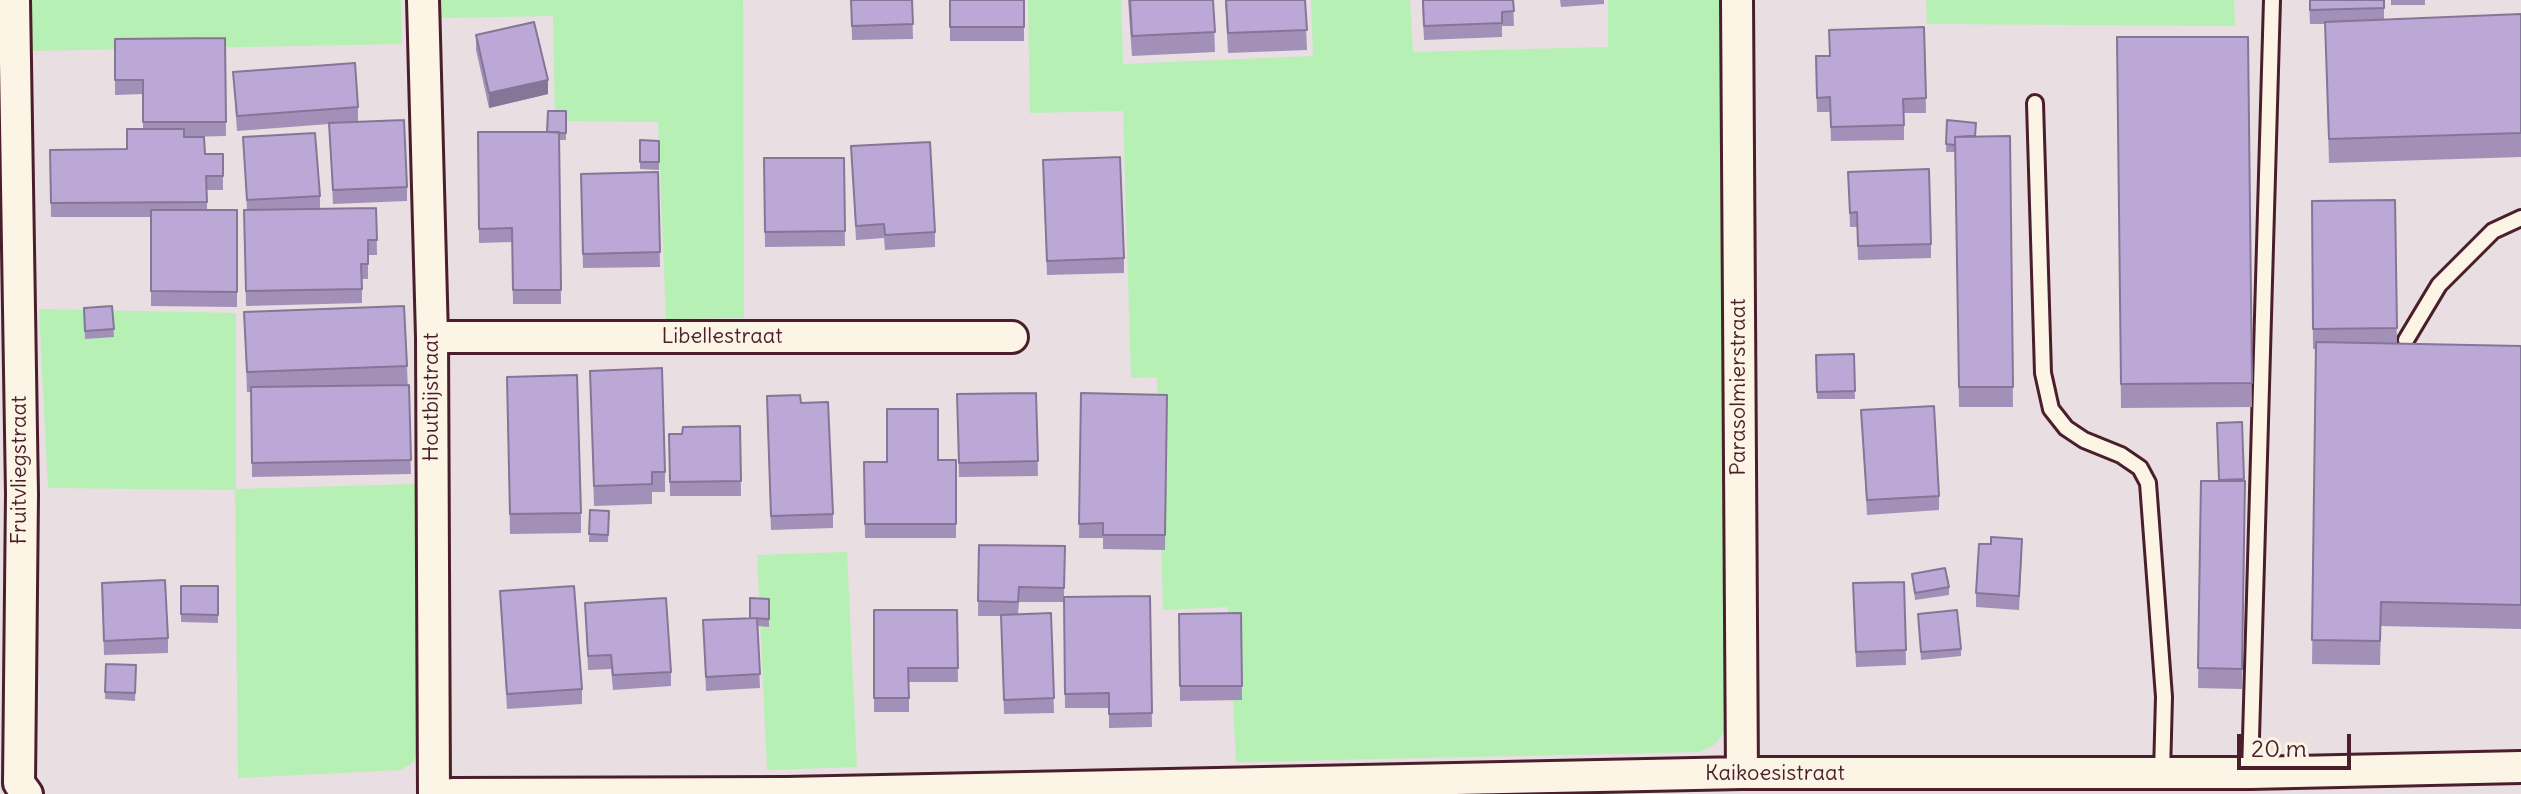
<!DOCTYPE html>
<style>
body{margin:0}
#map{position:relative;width:2521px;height:794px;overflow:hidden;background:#e9dee1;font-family:Delius,sans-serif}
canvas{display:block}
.scale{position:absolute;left:2237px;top:734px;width:114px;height:36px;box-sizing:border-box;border:4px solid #4a1f2b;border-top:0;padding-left:10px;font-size:24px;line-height:28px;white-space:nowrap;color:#4a1f2b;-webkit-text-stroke:6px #fcf5e5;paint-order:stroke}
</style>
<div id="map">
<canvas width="2521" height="794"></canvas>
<div class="scale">20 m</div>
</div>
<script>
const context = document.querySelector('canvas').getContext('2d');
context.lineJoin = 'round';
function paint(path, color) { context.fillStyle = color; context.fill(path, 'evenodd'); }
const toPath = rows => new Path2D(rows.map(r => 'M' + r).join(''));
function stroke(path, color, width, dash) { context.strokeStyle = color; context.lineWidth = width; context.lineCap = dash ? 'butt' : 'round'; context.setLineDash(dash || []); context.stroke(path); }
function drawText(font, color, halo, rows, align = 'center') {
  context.font = font + ' Delius,sans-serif'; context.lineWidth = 6; context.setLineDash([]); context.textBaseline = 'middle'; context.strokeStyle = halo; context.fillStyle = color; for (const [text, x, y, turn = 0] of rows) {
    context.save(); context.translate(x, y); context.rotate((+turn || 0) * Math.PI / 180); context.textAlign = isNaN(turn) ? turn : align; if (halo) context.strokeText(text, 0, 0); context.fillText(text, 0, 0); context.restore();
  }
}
const green = toPath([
 [27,0,401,0,402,44,28,51],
 [438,0,743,0,744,318,666,319,658,122,555,121,553,16,438,18],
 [1028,0,1121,0,1123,64,1313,56,1311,0,1410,0,1413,52,1608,47,1608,0,1721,0,1726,730,1714,745,1699,752,1236,762,1228,607,1163,610,1157,377,1131,378,1123,111,1030,113],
 [1926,0,2234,0,2235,26,1927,24],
 [39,309,236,313,236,489,416,484,420,742,414,762,401,770,238,778,235,490,48,488],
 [847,552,857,767,767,770,757,555]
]);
const lane = toPath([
 [2035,103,2043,373,2051,409,2066,428,2084,440,2121,455,2140,468,2148,483,2164,697,2162,773],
 [2406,340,2439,285,2493,231,2521,218],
 [2250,773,2272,0]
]);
const street = toPath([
 [14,0,22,494,19,783,27,794],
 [423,0,432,337,434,794],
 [1737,0,1742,773],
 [432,337,1012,337],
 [453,794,786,793,1742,773,2250,773,2521,767]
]);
const wall = toPath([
 [851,0,912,0,913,39,852,40],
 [950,0,1024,0,1024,41,950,41],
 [1128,0,1213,0,1215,52,1132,56],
 [1225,0,1305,0,1307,50,1228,53],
 [1422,0,1513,0,1514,26,1502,26,1502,37,1424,40],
 [1560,0,1604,0,1604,4,1561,7],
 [2309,0,2384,0,2384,20,2521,14,2521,157,2329,163,2325,24,2310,24],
 [2391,0,2425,0,2425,5,2391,5],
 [1924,27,1926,113,1904,113,1904,140,1831,141,1830,112,1817,112,1816,70,1829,56],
 [476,35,548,94,489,108,476,50],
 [2117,37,2248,37,2252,407,2121,408],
 [225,38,226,136,184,137,205,154,223,154,223,190,207,190,207,210,237,210,237,307,151,306,151,217,51,217,50,150,127,149,143,129,143,94,115,95,115,39],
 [233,72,358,107,358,121,407,187,407,201,333,204,329,124,237,131],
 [566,111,566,140,559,140,561,304,513,304,512,242,479,243,478,132,547,132],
 [1947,120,1976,136,2010,136,2013,407,1959,407,1955,152,1946,152],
 [243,137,320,196,320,209,376,208,377,255,368,255,368,279,362,279,362,303,246,306,244,210,247,210],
 [640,140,659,141,659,170,640,169],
 [851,146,935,232,935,247,885,250,884,238,856,240],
 [764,158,844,158,845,246,765,247],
 [658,172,660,267,583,268,581,174],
 [1848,172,1931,244,1931,258,1858,260,1857,227,1850,227],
 [1043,174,1124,258,1124,273,1047,275],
 [2395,200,2397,343,2521,346,2521,629,2381,626,2380,665,2312,664,2316,349,2313,349,2312,201],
 [112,306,114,337,85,339,84,308],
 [244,312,407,366,411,474,252,477,251,392,247,392],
 [1854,354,1855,399,1817,399,1816,355],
 [590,371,665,472,665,492,652,492,652,504,594,506],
 [1036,393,1038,476,959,477,957,394],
 [1081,393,1167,395,1165,550,1103,549,1103,538,1079,538],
 [507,396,581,513,581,533,510,534],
 [801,403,833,514,833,528,771,530,767,411],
 [1861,410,1939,496,1939,510,1867,515],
 [2242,422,2244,481,2242,689,2198,688,2201,481,2219,481,2217,423],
 [740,426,741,496,670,496,669,434,682,434],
 [956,460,956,538,865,538,864,462],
 [590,510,609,511,608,542,589,542],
 [979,545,1065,546,1064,597,1150,596,1152,727,1109,728,1109,708,1065,708,1064,602,1019,602,1018,614,1051,613,1054,713,1004,714,1001,616,978,616],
 [2022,554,2019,610,1976,607,1976,593],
 [1912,574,1949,587,1949,595,1915,600],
 [1904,582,1906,665,1856,667,1853,583],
 [102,583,168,638,168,653,104,655],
 [181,586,218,586,218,623,181,622],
 [500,591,582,689,582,704,507,709],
 [769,599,769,627,757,626,760,688,706,691,703,620,750,618],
 [585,603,671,672,671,686,613,690,611,669,588,670],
 [874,610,957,610,958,682,909,682,909,712,874,712],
 [1241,613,1242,700,1180,701,1179,614],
 [1918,614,1961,649,1961,656,1921,660],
 [106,664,136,665,135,701,105,699]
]);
const shadedWall = toPath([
 [548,80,548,94,489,108,489,93]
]);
const building = toPath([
 [851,0,912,0,913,24,852,26,851,0],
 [950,0,1024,0,1024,27,950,27,950,0],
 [1130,0,1213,0,1215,32,1132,36,1130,0],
 [1226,0,1305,0,1307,30,1228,33,1226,0],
 [1423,0,1513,0,1514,11,1502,12,1502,23,1424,26,1423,0],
 [2310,0,2384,0,2384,8,2310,10,2310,0],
 [2521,14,2521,133,2329,139,2325,22,2521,14],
 [534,22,548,80,489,93,476,35,534,22],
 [1924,27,1926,98,1903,99,1904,125,1831,127,1830,97,1817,98,1816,56,1830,56,1829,30,1924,27],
 [2117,37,2248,37,2252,383,2121,384,2117,37],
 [225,38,226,122,143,122,143,80,115,80,115,39,225,38],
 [355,63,358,107,237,116,233,72,355,63],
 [548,111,566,111,566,133,547,132,548,111],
 [404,120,407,187,333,190,329,123,404,120],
 [1947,120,1976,123,1975,136,1955,137,1955,145,1946,144,1947,120],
 [127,129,184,129,184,137,204,137,205,154,223,154,223,176,206,176,207,202,51,203,50,150,127,149,127,129],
 [478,132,559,132,561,290,513,290,512,228,479,229,478,132],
 [315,133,320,196,247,200,243,137,315,133],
 [2010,136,2013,387,1959,387,1955,137,2010,136],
 [640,140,659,141,659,162,640,162,640,140],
 [930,142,935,232,885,235,884,224,856,226,851,146,930,142],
 [1120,157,1124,258,1047,261,1043,160,1120,157],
 [764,158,844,158,845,231,765,232,764,158],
 [1929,169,1931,244,1858,246,1857,212,1850,213,1848,172,1929,169],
 [658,172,660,252,583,254,581,174,658,172],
 [2395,200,2397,328,2313,329,2312,201,2395,200],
 [376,208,377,240,368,240,368,264,361,264,362,289,246,291,244,210,376,208],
 [151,210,237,210,237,292,151,291,151,210],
 [112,306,114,329,85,331,84,308,112,306],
 [404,306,407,366,247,372,244,312,404,306],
 [2316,342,2521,346,2521,605,2381,602,2380,641,2312,640,2316,342],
 [1854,354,1855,391,1817,392,1816,355,1854,354],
 [662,368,665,472,652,472,652,484,594,486,590,371,662,368],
 [577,375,581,513,510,514,507,377,577,375],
 [409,385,411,460,252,463,251,387,409,385],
 [1036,393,1038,461,959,463,957,394,1036,393],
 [1081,393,1167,395,1165,535,1103,535,1103,523,1079,524,1081,393],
 [800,395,801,403,828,402,833,514,771,516,767,396,800,395],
 [1934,406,1939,496,1867,500,1861,410,1934,406],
 [887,409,938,409,938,460,956,460,956,524,865,524,864,462,887,462,887,409],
 [2242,422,2244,479,2219,480,2217,423,2242,422],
 [740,426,741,481,670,482,669,434,682,434,683,427,740,426],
 [2201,481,2245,481,2242,669,2198,668,2201,481],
 [590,510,609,511,608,535,589,534,590,510],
 [1991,537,2022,539,2019,596,1976,593,1979,544,1991,544,1991,537],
 [979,545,1065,546,1064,588,1019,587,1018,602,978,601,979,545],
 [1945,568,1949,587,1915,593,1912,574,1945,568],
 [165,580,168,638,104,641,102,583,165,580],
 [1904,582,1906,650,1856,652,1853,583,1904,582],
 [181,586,218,586,218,615,181,614,181,586],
 [574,586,582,689,507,694,500,591,574,586],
 [1150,596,1152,713,1109,714,1109,693,1065,694,1064,597,1150,596],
 [666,598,671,672,613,675,611,655,588,656,585,603,666,598],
 [750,598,769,599,769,619,750,618,750,598],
 [874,610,957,610,958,668,908,668,909,698,874,698,874,610],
 [1957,610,1961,649,1921,652,1918,614,1957,610],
 [1051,613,1054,698,1004,700,1001,615,1051,613],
 [1241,613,1242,686,1180,686,1179,614,1241,613],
 [757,618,760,674,706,677,703,620,757,618],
 [106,664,136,665,135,693,105,692,106,664]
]);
const streetNames = [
 ["Libellestraat",722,337],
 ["Parasolmierstraat",1739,387,-90],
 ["Houtbijstraat",432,397,-90],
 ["Fruitvliegstraat",20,470,-90],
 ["Kaikoesistraat",1775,774]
];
paint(green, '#b6f0b4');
stroke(lane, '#4a1f2b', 20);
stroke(street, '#4a1f2b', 36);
stroke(lane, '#fcf5e5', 14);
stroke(street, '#fcf5e5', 30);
paint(wall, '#a290b9');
paint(shadedWall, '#847696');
paint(building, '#bca8d7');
stroke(building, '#847696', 2);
drawText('22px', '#4a1f2b', '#fcf5e5', streetNames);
</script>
